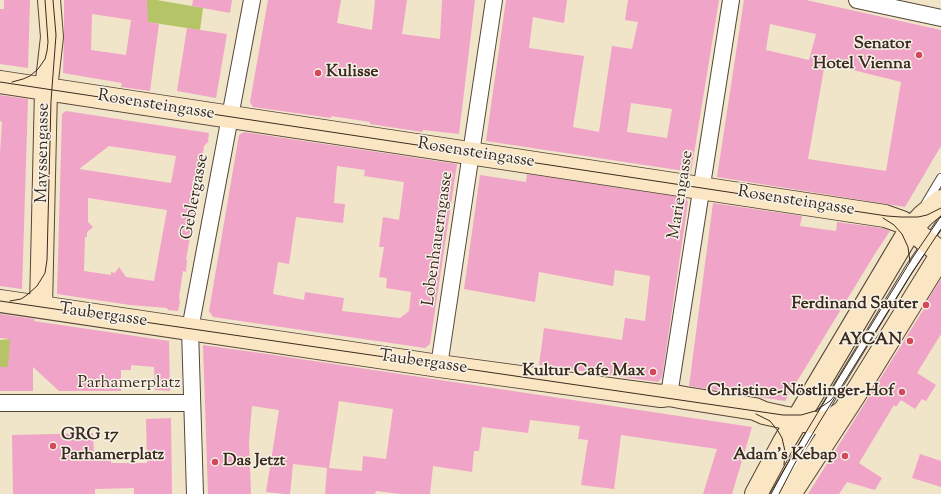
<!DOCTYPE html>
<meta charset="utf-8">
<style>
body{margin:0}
canvas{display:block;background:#f0e4c9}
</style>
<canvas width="941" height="494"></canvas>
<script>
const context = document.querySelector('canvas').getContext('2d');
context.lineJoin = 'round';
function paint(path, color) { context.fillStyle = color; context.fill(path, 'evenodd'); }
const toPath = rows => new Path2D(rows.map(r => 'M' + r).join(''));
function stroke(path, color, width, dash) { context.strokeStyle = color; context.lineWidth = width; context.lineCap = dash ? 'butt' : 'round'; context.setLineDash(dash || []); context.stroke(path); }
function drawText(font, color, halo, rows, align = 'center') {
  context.font = font + ' "Sorts Mill Goudy",serif'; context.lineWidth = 3; context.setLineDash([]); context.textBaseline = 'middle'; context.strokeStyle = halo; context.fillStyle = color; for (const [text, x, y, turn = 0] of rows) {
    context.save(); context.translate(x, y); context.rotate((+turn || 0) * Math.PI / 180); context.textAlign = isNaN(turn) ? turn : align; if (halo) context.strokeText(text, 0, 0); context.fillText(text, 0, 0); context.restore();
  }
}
const green = toPath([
 [121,0,157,0,203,8,200,30,148,22],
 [10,339,21,367,0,367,0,340]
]);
const building = toPath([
 [4,0,30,0,28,68,0,64,0,9,4,9],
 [64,0,147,0,148,22,159,24,150,91,121,87,122,83,63,73,64,38],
 [92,14,131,20,126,55,91,50],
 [193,0,232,0,230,13,192,6],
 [268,0,341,0,337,23,372,30,375,0,407,0,402,34,440,39,442,0,475,0,459,134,423,130,422,132,370,124,370,122,331,116,331,118,253,107,250,102],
 [506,0,567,0,564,23,533,17,529,48,584,56,573,127,599,132,612,46,632,49,638,22,625,20,628,0,719,0,691,172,486,141],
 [631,103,672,109,667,138,627,132],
 [744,0,806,0,941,30,941,146,905,207,717,177],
 [770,24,816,34,809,60,766,50],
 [825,63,901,82,886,171,808,159],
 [187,28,227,34,216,98,177,91],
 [0,95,28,99,22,289,0,286,0,154,2,122,0,121],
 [66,111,209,133,208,142,204,146,201,167,204,167,202,179,200,179,194,212,195,213,194,224,192,225,186,260,187,260,186,272,183,271,179,297,180,302,178,311,168,310,167,308,130,305,57,294,62,114],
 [109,146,176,156,171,183,79,169],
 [88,198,167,210,154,281,126,277,119,267,115,273,111,272,111,275,84,271,85,237,87,237,87,232,93,227,88,222],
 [244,132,457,164,430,344,425,348,213,317,209,311,239,135],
 [337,166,365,170,364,176,404,182,399,220,383,217,379,247,384,247,379,277,387,278,386,288,411,292,409,311,400,318,342,311,344,298,305,292,304,300,273,294,278,262,289,264,296,217,343,223,345,204,334,203],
 [527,174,686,198,688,202,662,378,658,382,539,365,544,328,622,340,625,318,645,321,650,276,615,270,613,286,539,272,535,302,464,289,480,175,526,182],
 [713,203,802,216,800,226,836,231,837,222,882,228,890,231,876,252,785,401,689,386],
 [941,279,941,334,917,373,936,385,926,401,922,399,915,409,901,400,896,407,894,405,859,463,882,478,875,490,847,482,839,494,808,494,927,304,926,303],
 [0,314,34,319,34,321,169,341,170,391,155,390,154,367,131,365,131,370,121,370,121,391,59,391,33,367,33,391,0,391,0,367,8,367,10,339,0,338],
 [203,345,274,355,752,427,732,494,703,494,717,449,621,435,614,489,581,485,588,440,578,439,580,426,530,420,528,433,482,427,479,451,474,451,472,472,433,466,430,494,401,494,376,491,375,494,325,494,327,468,293,464,290,494,285,494,266,492,279,410,252,406,249,441,251,494,208,494],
 [339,401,393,409,386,459,363,456,362,471,329,468],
 [171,418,172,494,134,494,134,488,95,489,95,494,13,494,12,435,93,433,94,459,111,458,111,463,147,463,146,419],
 [920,454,941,461,941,487,912,478]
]);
const lane = toPath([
 [926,203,941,178],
 [775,494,838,386,909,269,941,222]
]);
const street = toPath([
 [857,0,941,18],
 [439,366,494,0],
 [669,395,731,0],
 [0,403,192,403],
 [195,494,190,329,252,0]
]);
const secondary = toPath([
 [0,82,885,216,902,222,941,253],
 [0,301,439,366,661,396,669,395,685,398,755,409,764,413,782,417,816,423,826,422,832,420,843,412],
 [41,307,46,89,52,37,49,0],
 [756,494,784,442,910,230,923,216,941,201],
 [790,494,854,396,941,255]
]);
const tram = toPath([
 [0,82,887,216,901,217,918,217,927,215,941,208],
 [12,82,23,79,30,76,38,69,45,59,47,51,48,42,45,0],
 [883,218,894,225,902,234,908,247,910,262],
 [0,301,783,415,801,415,815,411,830,401,840,390],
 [10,301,21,299,27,295,37,286,45,273,47,260,51,101,56,35,53,0],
 [756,414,770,421,778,431,782,438,785,451,784,465],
 [771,494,791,457,838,379,913,257,941,216],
 [779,494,794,465,819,423,908,279,941,229]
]);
const markers = [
 [919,55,4,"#d1495b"],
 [318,73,4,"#d1495b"],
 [926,305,4,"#d1495b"],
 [910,341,4,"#d1495b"],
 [653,372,4,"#d1495b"],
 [902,392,4,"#d1495b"],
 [53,446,4,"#d1495b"],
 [845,456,4,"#d1495b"],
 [215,462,4,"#d1495b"]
];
const poiNames = [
 ["Senator",911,45],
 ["Hotel Vienna",911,65],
 ["Kulisse",326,73,"left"],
 ["Ferdinand Sauter",918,305],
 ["AYCAN",902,341],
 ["Kultur Cafe Max",645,372],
 ["Christine-Nöstlinger-Hof",894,392],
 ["GRG 17",61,436,"left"],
 ["Parhamerplatz",61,456,"left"],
 ["Adam’s Kebap",837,456],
 ["Das Jetzt",223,462,"left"]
];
const streetNames = [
 ["Rosensteingasse",156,106,9],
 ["Mayssengasse",44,153,-89],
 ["Rosensteingasse",476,154,9],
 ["Mariengasse",682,195,-81],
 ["Geblergasse",196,197,-79],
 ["Rosensteingasse",796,202,9],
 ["Lobenhauerngasse",439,239,-82],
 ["Taubergasse",103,316,8],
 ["Taubergasse",423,363,8],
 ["Parhamerplatz",129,384]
];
paint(green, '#b5c466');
paint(building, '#f0a4c7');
stroke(lane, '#564638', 10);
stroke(street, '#564638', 18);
stroke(secondary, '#564638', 24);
stroke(lane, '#fff', 8);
stroke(street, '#fff', 16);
stroke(secondary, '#fbe6c4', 22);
stroke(tram, '#3b2a1e', 1);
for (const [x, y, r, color] of markers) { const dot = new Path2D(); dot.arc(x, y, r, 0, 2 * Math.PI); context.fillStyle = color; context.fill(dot); stroke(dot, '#f7f3e8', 1.5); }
drawText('bold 17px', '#3b2a1e', '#f7f3e8', poiNames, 'right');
drawText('17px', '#3b2a1e', '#f7f3e8', streetNames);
</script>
